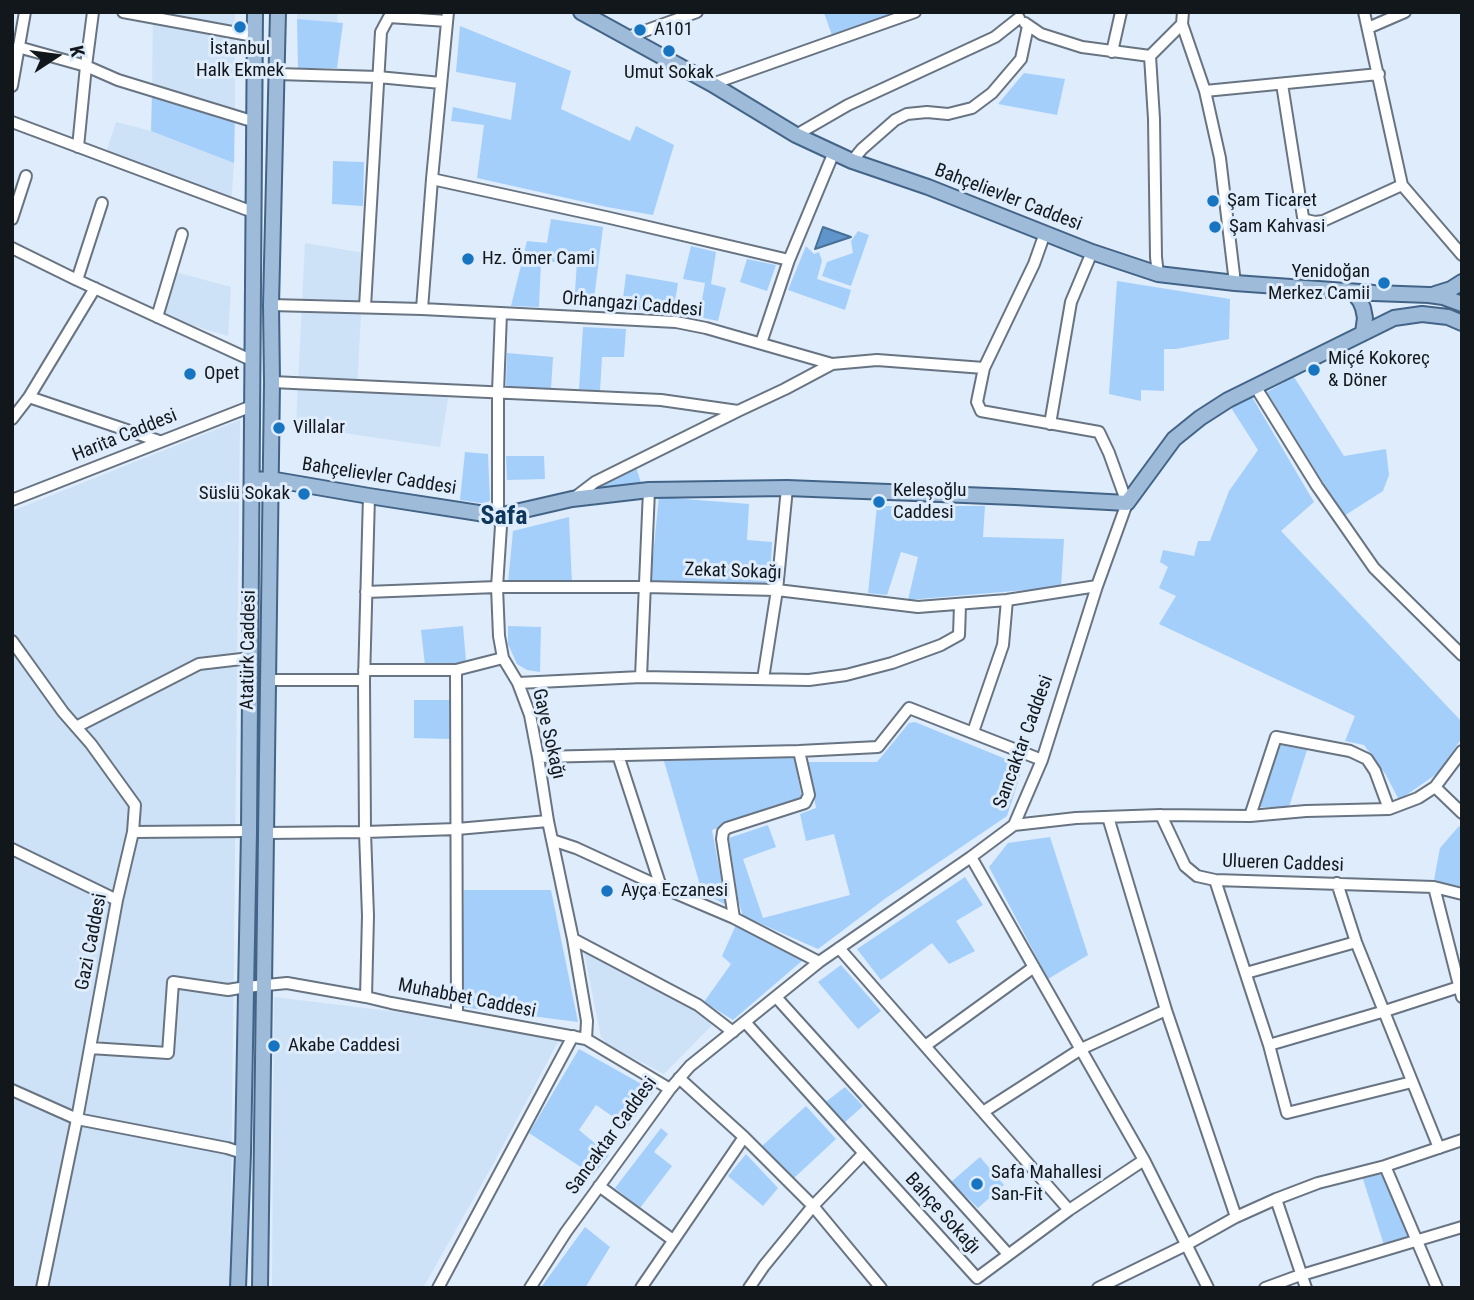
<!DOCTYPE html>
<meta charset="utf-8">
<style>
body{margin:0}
#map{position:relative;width:1474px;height:1300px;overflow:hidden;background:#deecfc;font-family:"Roboto Condensed",sans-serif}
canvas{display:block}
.frame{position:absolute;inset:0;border:14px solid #12171c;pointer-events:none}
.north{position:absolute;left:21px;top:21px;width:70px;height:70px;-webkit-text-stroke:5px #deecfc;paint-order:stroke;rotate:77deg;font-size:19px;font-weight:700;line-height:28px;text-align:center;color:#12171c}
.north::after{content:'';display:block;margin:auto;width:24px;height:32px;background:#12171c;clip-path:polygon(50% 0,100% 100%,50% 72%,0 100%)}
</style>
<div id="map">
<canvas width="1474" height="1300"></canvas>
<div class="frame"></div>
<div class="north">K</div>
</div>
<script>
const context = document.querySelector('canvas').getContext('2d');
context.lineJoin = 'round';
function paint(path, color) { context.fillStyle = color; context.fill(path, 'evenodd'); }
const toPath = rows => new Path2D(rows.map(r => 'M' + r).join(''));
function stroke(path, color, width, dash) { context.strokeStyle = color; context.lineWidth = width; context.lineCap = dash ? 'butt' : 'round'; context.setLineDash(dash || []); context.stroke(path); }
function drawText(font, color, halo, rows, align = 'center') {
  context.font = font + ' "Roboto Condensed",sans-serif'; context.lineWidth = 6; context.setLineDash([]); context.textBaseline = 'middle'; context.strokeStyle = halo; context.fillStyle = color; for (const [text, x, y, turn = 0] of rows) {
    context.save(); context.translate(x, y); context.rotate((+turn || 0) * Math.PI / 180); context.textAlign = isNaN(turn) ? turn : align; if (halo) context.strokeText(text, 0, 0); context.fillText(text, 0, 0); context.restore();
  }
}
const built = toPath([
 [153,12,235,12,235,112,152,93],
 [297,12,338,12,337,23,297,19],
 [116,122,151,131,234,163,231,204,105,156],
 [305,243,364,253,357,391,449,393,440,447,296,426],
 [175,272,231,287,228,336,161,316],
 [240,420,230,1288,12,1288,12,511],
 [584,951,696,1010,712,1025,664,1074,608,1045,601,1037],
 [274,997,447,1018,561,1036,492,1166,423,1288,272,1288]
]);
const green = toPath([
 [827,12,902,12,832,35,824,13],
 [297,19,343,23,337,68,298,68],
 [460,26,571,71,561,109,630,141,636,126,674,145,653,215,607,207,477,178,484,125,451,121,453,107,511,120,516,83,456,72],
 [1024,73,1065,79,1057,115,998,104],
 [152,93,235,112,234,163,151,131],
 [333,161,364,162,363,206,332,204],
 [551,219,603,227,593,307,574,306,577,262,541,262,539,307,511,306,527,241,547,243],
 [858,231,869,235,851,286,822,276,827,262,853,253,851,241],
 [691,246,716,252,711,284,726,288,718,321,699,317,705,283,683,279],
 [806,246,814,254,819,252,822,261,817,279,851,290,845,310,788,290],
 [747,259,776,265,767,291,740,282],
 [626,274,678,283,673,314,622,307],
 [1117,281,1230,299,1229,339,1176,349,1164,349,1164,391,1141,390,1141,401,1109,394],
 [583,327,626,329,624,357,602,357,600,391,579,389],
 [507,353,553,357,551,389,506,386],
 [1294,377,1344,456,1386,449,1389,475,1383,491,1344,516,1267,392],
 [1252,397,1314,502,1281,531,1462,722,1462,738,1438,773,1399,800,1386,775,1364,745,1345,741,1355,716,1159,624,1176,596,1159,588,1168,567,1160,562,1163,550,1194,556,1198,541,1210,541,1229,491,1258,450,1230,406],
 [465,452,488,454,490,500,487,504,460,500],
 [506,456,544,456,545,479,507,480],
 [636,467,642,486,603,488,603,485],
 [659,497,749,504,747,540,772,542,770,584,650,584],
 [877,506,985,506,983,537,1064,539,1061,587,908,600,918,557,901,552,887,595,868,593],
 [569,517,572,583,508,583,513,531],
 [463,626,466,661,446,666,425,665,421,630],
 [508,626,541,627,540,672,527,670,517,664,508,644],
 [414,700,451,700,450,739,414,738],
 [915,722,1023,766,1007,816,886,898,818,949,743,916,738,900,729,838,768,825,776,847,743,859,763,918,850,895,834,834,806,841,800,814,816,808,807,762,877,762,909,723],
 [1280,745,1307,750,1289,807,1260,807],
 [794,756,802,799,712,830,726,905,702,892,664,761],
 [1459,826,1462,829,1462,887,1434,880,1440,848],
 [1050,837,1088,955,1048,979,989,867,1008,843],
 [965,877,983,905,956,921,975,951,949,964,932,943,881,980,857,949],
 [464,890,551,890,578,1022,461,1007],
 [736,925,803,960,733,1020,704,1002,731,964,722,956],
 [841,965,881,1011,858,1029,818,982],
 [579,1049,654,1091,628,1127,596,1105,579,1130,609,1155,593,1175,529,1133],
 [845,1087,863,1106,844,1123,823,1104],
 [806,1106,836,1139,794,1178,762,1146],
 [661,1128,668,1134,654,1152,672,1166,640,1208,615,1188],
 [746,1154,778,1188,763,1206,728,1176],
 [980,1157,1004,1185,978,1208,951,1182],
 [1382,1171,1410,1238,1384,1245,1362,1176],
 [585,1227,610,1247,585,1288,544,1288,542,1286]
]);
const water = toPath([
 [823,227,851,237,815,249,823,227]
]);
const minor = toPath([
 [123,12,254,36],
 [1183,12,1182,24,1205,91,1220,158,1235,283],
 [1364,12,1402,185,1462,255],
 [1025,23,1041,34,1082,47,1150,56,1182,24],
 [1368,28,1405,12],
 [628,37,697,12],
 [18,47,86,66,118,80,255,122],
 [1112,52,1121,12],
 [1150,56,1154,119,1156,257,1158,274],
 [277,74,378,77,441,83],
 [712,84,915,12],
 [1282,84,1303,217,1306,220,1315,222,1323,221,1402,185],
 [12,86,25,12],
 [1205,91,1379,74],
 [12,122,253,212],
 [796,135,848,105,995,37,1019,18],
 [78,147,86,66,93,12],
 [852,161,862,149,895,120,907,114,927,112,948,114,972,108,992,93,1021,59,1028,26],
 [432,179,610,218,789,260],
 [12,219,26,176],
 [12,248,77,280,251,360],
 [77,280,102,203],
 [271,305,422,309,676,322,706,328,832,364,877,360,984,368],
 [365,307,381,32,389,17,447,21],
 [422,309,432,179,448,12],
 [501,313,498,392,498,516,501,526,497,587,499,636,503,658,518,683,530,715,538,757,548,821,573,939,587,1021,586,1039],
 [157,317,182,234],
 [761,343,789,260,834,152],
 [272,382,661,400,738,411],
 [1255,386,1317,486,1374,568,1462,655],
 [29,397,159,441],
 [12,419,29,397,95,288],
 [1050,424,1071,302,1092,252],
 [574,498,595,482,738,411,785,389,832,364],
 [12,500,252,406],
 [366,592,497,587,645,587,777,590,918,607,1007,600,1097,586],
 [12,641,63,712,91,744,135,805,133,832,117,900,77,1119,42,1288],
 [364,670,456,670,503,658],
 [456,670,457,1015],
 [641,677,649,490],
 [763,679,777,590,787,488],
 [267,680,364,680],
 [518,683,641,677,809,680,846,675,892,663,941,645,959,635,960,605],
 [76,727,199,664,250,658],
 [973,732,1003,645,1007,600],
 [618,755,661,887],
 [538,757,799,751,878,747,909,708,1042,760],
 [1435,787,1462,813],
 [1161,815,1250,816,1306,811,1389,809,1418,798,1435,787,1462,751],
 [1250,816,1276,737,1350,751,1367,759,1375,771,1389,809],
 [1108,817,1166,1010,1236,1217],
 [1014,825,1076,818,1161,815,1185,866,1197,876,1215,880,1434,887,1462,894],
 [133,832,249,831],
 [266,833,365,832,457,829,548,821],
 [552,840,576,848,661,887,734,918,819,962],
 [12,849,117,900],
 [971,857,1144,1160,1208,1288],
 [1215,880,1269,1045,1287,1113,1412,1082],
 [1337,883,1356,942,1439,1148],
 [1434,887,1462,997],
 [734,918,722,839,723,832,727,828,805,803,809,795,799,751],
 [573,939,698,1005,733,1032],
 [839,948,1069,1210],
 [1246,973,1356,942],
 [366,997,368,916,365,832,364,680,369,496],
 [776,997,1008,1254],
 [745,1022,977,1278,1069,1210,1144,1160],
 [1269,1045,1385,1011,1459,987],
 [925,1046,1034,967],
 [90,1048,168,1053,173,982,228,990,246,987,287,983,366,997,391,1003,586,1039,670,1089],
 [679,1078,744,1137,813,1206,881,1288],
 [12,1090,77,1119,227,1148,243,1153],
 [983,1112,1081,1049,1166,1010],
 [1385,1166,1437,1288],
 [599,1186,673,1240],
 [1276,1199,1306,1288],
 [438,1288,573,1036],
 [530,1288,566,1232,670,1089,690,1066,819,962,971,857,1014,825,1042,760,1097,586,1127,503,1109,453,1099,432,981,411,977,402,984,368,1034,264,1045,233],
 [641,1288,744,1137],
 [749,1288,764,1266,813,1206,863,1154],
 [1098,1288,1186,1245,1236,1217,1276,1199,1318,1183,1385,1166,1462,1140],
 [1265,1288,1295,1277,1462,1227]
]);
const major = toPath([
 [581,12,712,84,796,135,852,161,928,187,1092,252,1158,274,1235,283,1374,293,1429,295,1443,297,1462,304],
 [1346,291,1353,292,1360,301,1363,308,1365,318,1363,333],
 [1435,294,1451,289,1462,282],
 [252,480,270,479,369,496,498,516,572,499,649,490,787,488,1015,497,1127,503,1174,439,1200,418,1228,400,1394,318,1422,314,1448,317,1462,323],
 [238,1288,243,1153,249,831,255,12],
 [260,1288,272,382,271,305,278,12]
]);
const markers = [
 [240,27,7,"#1674c0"],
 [640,30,7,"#1674c0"],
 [669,51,7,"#1674c0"],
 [1213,201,7,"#1674c0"],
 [1215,227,7,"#1674c0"],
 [468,259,7,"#1674c0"],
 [1384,283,7,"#1674c0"],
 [1314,370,7,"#1674c0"],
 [190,374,7,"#1674c0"],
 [279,428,7,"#1674c0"],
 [304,494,7,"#1674c0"],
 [879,502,7,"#1674c0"],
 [607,891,7,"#1674c0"],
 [274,1046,7,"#1674c0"],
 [977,1184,7,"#1674c0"]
];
const poiNames = [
 ["A101",654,30],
 ["İstanbul",240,49,"center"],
 ["Halk Ekmek",240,71,"center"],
 ["Umut Sokak",669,73,"center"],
 ["Şam Ticaret",1227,201],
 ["Şam Kahvasi",1229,227],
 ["Hz. Ömer Cami",482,259],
 ["Yenidoğan",1370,272,"right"],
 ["Merkez Camii",1370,294,"right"],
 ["Miçé Kokoreç",1328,359],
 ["& Döner",1328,381],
 ["Opet",204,374],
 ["Villalar",293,428],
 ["Keleşoğlu",893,491],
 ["Caddesi",893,513],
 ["Süslü Sokak",290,494,"right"],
 ["Ayça Eczanesi",621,891],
 ["Akabe Caddesi",288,1046],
 ["Safa Mahallesi",991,1173],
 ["San-Fit",991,1195]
];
const streetNames = [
 ["Bahçelievler Caddesi",1008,198,21],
 ["Orhangazi Caddesi",632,305,5],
 ["Harita Caddesi",125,436,-22],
 ["Bahçelievler Caddesi",379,477,9],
 ["Zekat Sokağı",733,572,2],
 ["Atatürk Caddesi",249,650,-89],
 ["Gaye Sokağı",548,734,77],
 ["Sancaktar Caddesi",1024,742,-70],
 ["Ulueren Caddesi",1283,864,2],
 ["Gazi Caddesi",92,942,-79],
 ["Muhabbet Caddesi",467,999,11],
 ["Sancaktar Caddesi",612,1136,-54],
 ["Bahçe Sokağı",942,1214,48]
];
const districtNames = [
 ["Safa",504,517]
];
paint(built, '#cde1f7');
paint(green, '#a5cffb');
paint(water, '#5f95cb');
stroke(water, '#486f96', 2);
stroke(minor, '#687482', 14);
stroke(major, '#436487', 18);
stroke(minor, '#fff', 10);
stroke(major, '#9ebbd9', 14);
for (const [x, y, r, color] of markers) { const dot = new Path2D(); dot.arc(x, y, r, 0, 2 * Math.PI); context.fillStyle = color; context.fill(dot); stroke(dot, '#deecfc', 2.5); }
drawText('19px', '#12171c', '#deecfc', poiNames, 'left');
drawText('19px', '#12171c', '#deecfc', streetNames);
drawText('bold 26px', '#0d375c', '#deecfc', districtNames);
</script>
